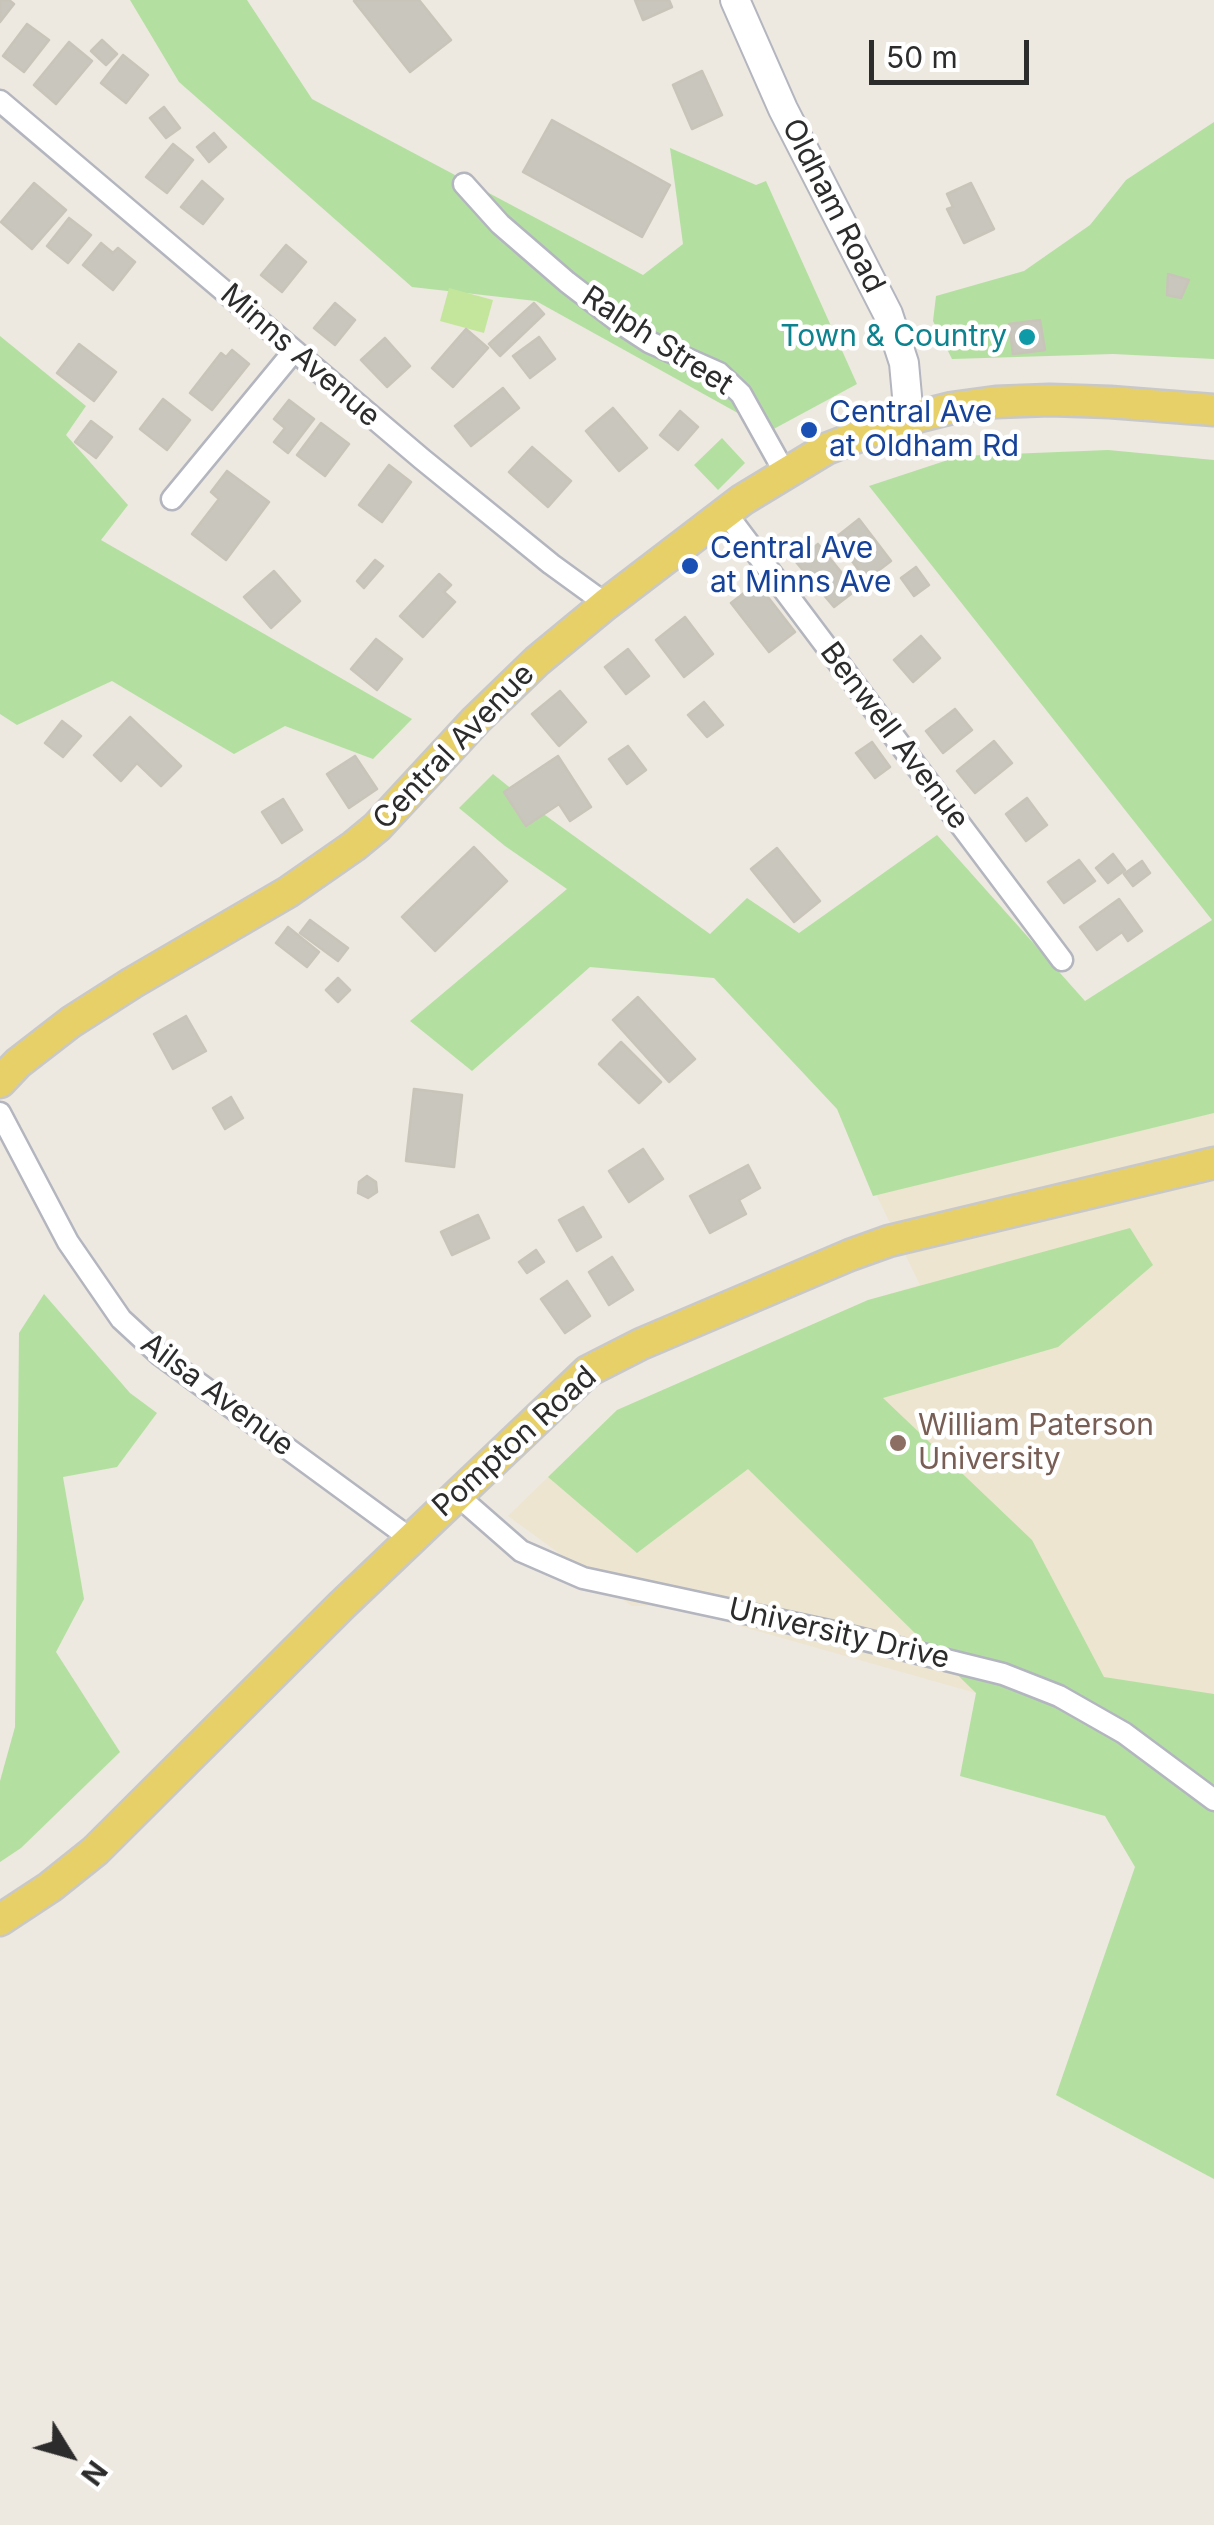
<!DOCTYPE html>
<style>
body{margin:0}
#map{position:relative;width:1214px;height:2525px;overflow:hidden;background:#ede8e0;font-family:Inter,sans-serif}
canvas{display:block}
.north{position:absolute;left:20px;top:2405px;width:100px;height:100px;-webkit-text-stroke:8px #fff;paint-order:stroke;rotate:127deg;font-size:28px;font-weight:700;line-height:40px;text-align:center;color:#2c2c2c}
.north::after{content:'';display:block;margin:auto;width:35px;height:45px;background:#2c2c2c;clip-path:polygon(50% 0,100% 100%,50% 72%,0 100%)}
.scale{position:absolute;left:869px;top:40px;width:160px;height:45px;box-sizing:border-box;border:5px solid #2c2c2c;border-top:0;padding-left:12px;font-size:30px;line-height:35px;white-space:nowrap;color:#2c2c2c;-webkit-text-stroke:8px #fff;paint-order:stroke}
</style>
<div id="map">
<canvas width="1214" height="2525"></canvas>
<div class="north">N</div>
<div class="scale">50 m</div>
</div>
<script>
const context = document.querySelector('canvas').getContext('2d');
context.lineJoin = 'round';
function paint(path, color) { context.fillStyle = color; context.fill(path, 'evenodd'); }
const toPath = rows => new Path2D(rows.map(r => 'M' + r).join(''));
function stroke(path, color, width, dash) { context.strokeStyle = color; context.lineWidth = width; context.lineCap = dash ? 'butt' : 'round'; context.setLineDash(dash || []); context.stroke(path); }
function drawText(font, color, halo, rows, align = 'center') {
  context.font = font + ' Inter,sans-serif'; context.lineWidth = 9; context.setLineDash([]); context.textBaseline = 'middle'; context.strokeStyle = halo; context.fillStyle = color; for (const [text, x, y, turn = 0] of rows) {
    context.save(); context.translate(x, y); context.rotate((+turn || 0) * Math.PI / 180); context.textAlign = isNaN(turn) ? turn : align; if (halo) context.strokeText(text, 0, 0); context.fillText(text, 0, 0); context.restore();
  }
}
const education = toPath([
 [1214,1113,1214,1834,976,1693,666,1605,632,1606,508,1516,617,1410,868,1300,920,1285,876,1194]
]);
const green = toPath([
 [130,0,247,0,312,99,643,275,683,244,670,148,756,185,766,181,857,384,757,438,745,417,536,301,412,287,179,82],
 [1214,122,1214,359,1113,354,952,359,933,321,936,296,1024,271,1090,225,1126,180],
 [0,336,86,406,66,435,128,505,101,540,412,719,373,759,285,726,234,754,112,681,17,725,0,714],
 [722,438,745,463,718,490,694,465],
 [1108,450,1214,460,1214,1113,873,1196,837,1109,714,978,590,967,472,1071,410,1021,567,889,505,846,459,808,493,774,538,810,710,934,747,898,799,933,937,835,1085,1001,1212,920,869,486,960,456],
 [1130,1228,1153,1265,1058,1347,883,1398,1032,1540,1104,1677,1214,1694,1214,2179,1056,2095,1135,1867,1105,1816,960,1776,976,1693,748,1469,637,1553,548,1477,617,1410,868,1300],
 [44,1294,130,1393,157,1413,117,1467,63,1477,84,1599,56,1652,120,1752,21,1848,0,1862,0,1781,15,1727,19,1333]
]);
const pitch = toPath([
 [449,288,493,300,484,333,440,321]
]);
const building = toPath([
 [0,0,9,0,14,4,0,22,0,0],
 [356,0,419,0,451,40,410,72,354,1,356,0],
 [635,0,669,0,672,7,643,20,635,0],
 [27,24,49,40,24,72,3,56,27,24],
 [102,40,117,54,106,65,91,51,102,40],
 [69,42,92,61,56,104,34,85,69,42],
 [123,55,148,75,126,103,101,83,123,55],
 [702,71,722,115,692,129,673,85,702,71],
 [164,107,180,128,166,138,150,118,164,107],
 [552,120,670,185,642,237,523,172,552,120],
 [214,133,226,147,209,162,197,147,214,133],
 [173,144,193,160,167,193,146,177,173,144],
 [202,181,223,199,203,224,181,207,202,181],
 [34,183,66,210,32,249,1,222,34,183],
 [971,183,994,229,964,243,947,209,953,207,947,194,971,183],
 [69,218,91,235,68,263,47,246,69,218],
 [101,243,113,253,118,248,135,262,113,290,83,265,101,243],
 [286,245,306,262,282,292,261,275,286,245],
 [1168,274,1189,280,1181,298,1167,295,1168,274],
 [335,303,355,320,335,345,314,328,335,303],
 [534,303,544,314,500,356,489,344,534,303],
 [1040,320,1045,350,1013,354,1009,324,1040,320],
 [466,329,488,348,453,387,432,368,466,329],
 [539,337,555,359,530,378,513,356,539,337],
 [385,338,410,366,387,387,361,360,385,338],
 [79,344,116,372,94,401,57,373,79,344],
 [232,350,249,364,212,410,190,393,221,353,226,357,232,350],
 [503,388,519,408,471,446,455,426,503,388],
 [163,399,190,420,167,450,140,429,163,399],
 [289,400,314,419,288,453,274,442,285,428,274,419,289,400],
 [613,408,647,448,619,471,586,431,613,408],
 [680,411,698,427,678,450,660,435,680,411],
 [91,421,112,437,96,458,75,442,91,421],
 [321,423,349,444,325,476,297,455,321,423],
 [532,447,571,481,548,507,509,472,532,447],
 [389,465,411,482,382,522,359,505,389,465],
 [227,471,269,502,226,560,192,534,219,499,211,492,227,471],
 [859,519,891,561,866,580,835,538,859,519],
 [818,544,856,590,834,607,796,562,818,544],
 [375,560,383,566,364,588,357,581,375,560],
 [916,567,929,585,914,596,901,578,916,567],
 [274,571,300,601,271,628,244,597,274,571],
 [439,574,451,585,444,592,455,602,423,637,400,616,439,574],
 [757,583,795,632,769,652,731,603,757,583],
 [685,617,713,654,684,677,656,640,685,617],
 [921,636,940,658,913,682,894,660,921,636],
 [376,639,402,659,377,690,351,669,376,639],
 [628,649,649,676,626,694,605,667,628,649],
 [560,691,586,722,559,746,532,714,560,691],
 [704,702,723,725,707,737,688,715,704,702],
 [955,709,972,730,943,753,926,731,955,709],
 [130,717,181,766,161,786,137,763,121,781,94,755,130,717],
 [62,721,81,736,63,757,45,743,62,721],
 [994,741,1012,763,975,793,957,771,994,741],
 [872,742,890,767,875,778,856,753,872,742],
 [628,746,646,770,627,784,609,759,628,746],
 [355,756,377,789,349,808,327,774,355,756],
 [558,756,591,807,570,821,559,804,526,826,504,792,558,756],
 [1027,798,1047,825,1026,841,1006,814,1027,798],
 [283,799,302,830,282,843,262,812,283,799],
 [474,847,507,881,435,951,402,917,474,847],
 [777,848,820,901,794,922,751,869,777,848],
 [1113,854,1125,870,1108,883,1096,868,1113,854],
 [1079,860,1095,881,1064,903,1048,882,1079,860],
 [1142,861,1150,873,1133,886,1124,874,1142,861],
 [1119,899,1142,931,1128,941,1122,932,1097,950,1080,927,1119,899],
 [310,920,348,948,338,961,300,933,310,920],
 [288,927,319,952,307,967,276,943,288,927],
 [338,978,350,990,338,1002,326,990,338,978],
 [638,997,695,1059,669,1082,613,1020,638,997],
 [186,1016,206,1051,173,1069,154,1034,186,1016],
 [621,1042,661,1082,639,1103,599,1064,621,1042],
 [414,1089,462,1095,454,1167,406,1161,414,1089],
 [231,1097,243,1118,225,1129,213,1108,231,1097],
 [643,1149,663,1179,629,1202,609,1171,643,1149],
 [748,1165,760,1188,739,1200,746,1214,710,1233,690,1196,748,1165],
 [367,1176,376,1182,377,1192,368,1198,358,1193,359,1182,367,1176],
 [583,1207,601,1237,577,1251,559,1220,583,1207],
 [478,1215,489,1238,452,1255,441,1232,478,1215],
 [536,1250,544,1262,527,1273,519,1262,536,1250],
 [612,1257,633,1290,609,1305,589,1272,612,1257],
 [567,1281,590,1316,565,1333,541,1299,567,1281]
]);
const street = toPath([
 [0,101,422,459,551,564,606,604],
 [464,184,500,224,567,282,623,325,649,342,719,373,741,394,785,473],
 [172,499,294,351],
 [726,513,1062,960],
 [0,1113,68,1242,121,1319,160,1355,411,1539],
 [457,1495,521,1551,583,1578,829,1631,1003,1674,1059,1696,1124,1733,1214,1800]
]);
const secondary = toPath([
 [735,0,783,109,888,314,904,363,909,418]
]);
const primary = toPath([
 [0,1082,18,1063,71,1022,132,983,288,892,354,846,377,827,476,720,537,661,606,604,742,500,826,449,896,422,952,408,996,402,1050,400,1110,402,1214,410],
 [0,1920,50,1887,95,1851,342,1605,588,1371,641,1344,850,1255,889,1241,1214,1163]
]);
const markers = [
 [1027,337,10,"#0f9aa8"],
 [809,430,10,"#1a4fb4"],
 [690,566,10,"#1a4fb4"],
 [898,1443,10,"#8d6e63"]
];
const streetNames = [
 ["Oldham Road",833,206,63],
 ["Ralph Street",657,341,33],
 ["Minns Avenue",300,356,41],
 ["Benwell Avenue",894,736,53],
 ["Central Avenue",454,747,-46],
 ["Ailsa Avenue",217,1395,37],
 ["Pompton Road",515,1442,-42],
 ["University Drive",839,1634,13]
];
const cultureNames = [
 ["Town & Country",1007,337]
];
const transitNames = [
 ["Central Ave",829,413],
 ["at Oldham Rd",829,447],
 ["Central Ave",710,549],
 ["at Minns Ave",710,583]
];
const educationNames = [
 ["William Paterson",918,1426],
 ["University",918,1460]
];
paint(education, '#ede5d0');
paint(green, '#b3e0a0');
paint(pitch, '#c4e69c');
paint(building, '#c9c6be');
stroke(building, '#c8c4b9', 2.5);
stroke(street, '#b3b5bf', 25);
stroke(secondary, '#b3b5bf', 32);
stroke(primary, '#c8c8c8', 35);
stroke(street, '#fff', 20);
stroke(secondary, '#fff', 28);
stroke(primary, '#e8d069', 30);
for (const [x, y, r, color] of markers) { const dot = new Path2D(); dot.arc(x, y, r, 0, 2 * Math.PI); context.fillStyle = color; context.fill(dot); stroke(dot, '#fff', 4); }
drawText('30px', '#2c2c2c', '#fff', streetNames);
drawText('30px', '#0d838f', '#fff', cultureNames, 'right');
drawText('30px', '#164399', '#fff', transitNames, 'left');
drawText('30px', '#785e54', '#fff', educationNames, 'left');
</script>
